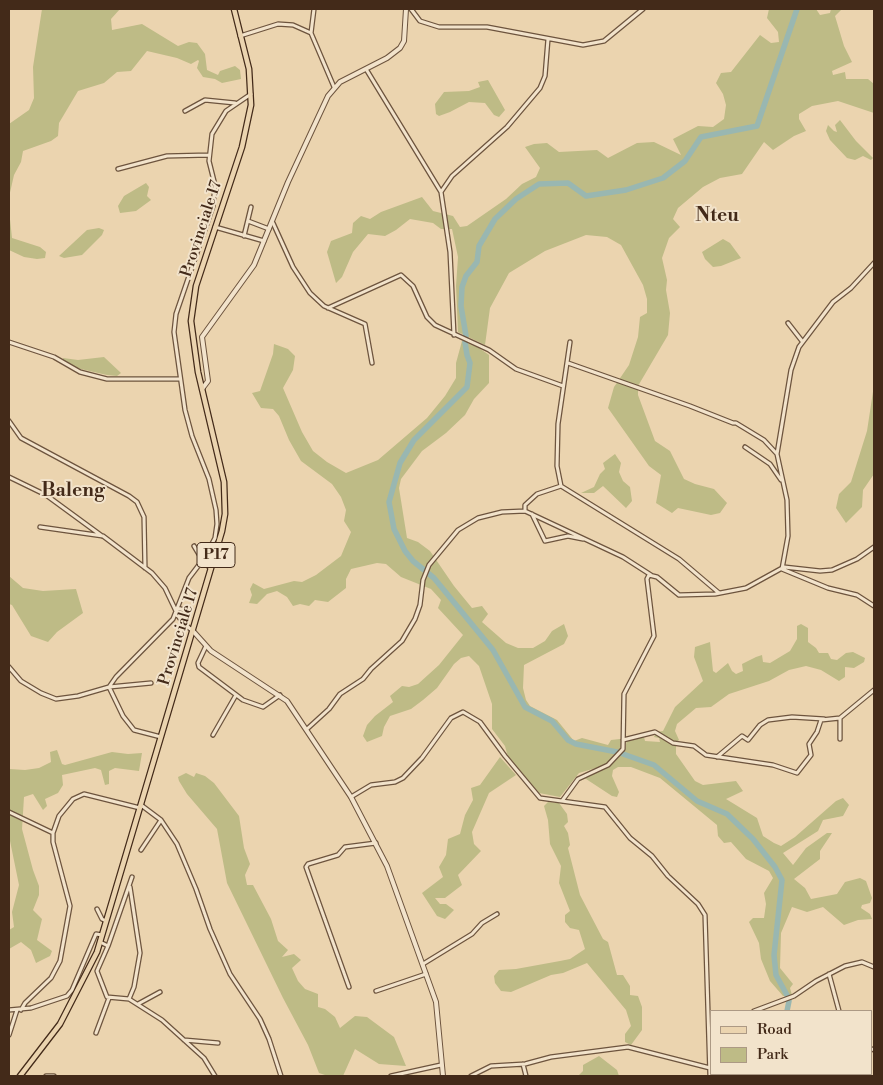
<!DOCTYPE html>
<style>
body{margin:0}
#map{position:relative;width:883px;height:1085px;overflow:hidden;background:#ebd4af;font-family:"Libre Bodoni",serif}
canvas{display:block}
.frame{position:absolute;inset:0;border:10px solid #432a19;pointer-events:none}
.legend{position:absolute;left:710px;top:1010px;width:162px;height:65px;box-sizing:border-box;background:#f2e3cb;border:1px solid #ac9984;margin:0;padding:6px 9px;list-style:none;font-size:15px;color:#432a19}
.legend li{display:flex;align-items:center;gap:10px;height:25px}
.legend b{width:25px;border:1px solid #ac9984}
</style>
<div id="map">
<canvas width="883" height="1085"></canvas>
<div class="frame"></div>
<ul class="legend">
<li><b style="height:6px;background:#ebd4af"></b>Road</li>
<li><b style="height:14px;background:#bebb86"></b>Park</li>
</ul>
</div>
<script>
const context = document.querySelector('canvas').getContext('2d');
context.lineJoin = 'round';
function paint(path, color) { context.fillStyle = color; context.fill(path, 'evenodd'); }
const toPath = rows => new Path2D(rows.map(r => 'M' + r).join(''));
function stroke(path, color, width, dash) { context.strokeStyle = color; context.lineWidth = width; context.lineCap = dash ? 'butt' : 'round'; context.setLineDash(dash || []); context.stroke(path); }
function drawText(font, color, halo, rows, align = 'center') {
  context.font = font + ' "Libre Bodoni",serif'; context.lineWidth = 4; context.setLineDash([]); context.textBaseline = 'middle'; context.strokeStyle = halo; context.fillStyle = color; for (const [text, x, y, turn = 0] of rows) {
    context.save(); context.translate(x, y); context.rotate((+turn || 0) * Math.PI / 180); context.textAlign = isNaN(turn) ? turn : align; if (halo) context.strokeText(text, 0, 0); context.fillText(text, 0, 0); context.restore();
  }
}
const green = toPath([
 [42,9,120,9,111,19,112,30,142,24,178,46,189,42,197,43,205,54,207,70,218,75,220,71,235,66,240,70,241,79,222,83,215,79,203,77,197,68,199,61,198,60,191,64,177,58,147,51,131,71,117,72,104,83,78,91,59,123,58,136,51,141,23,151,21,162,14,175,9,197,9,124,29,110,34,98,33,67],
 [769,9,816,9,820,15,830,13,831,9,842,9,835,16,844,46,852,62,832,71,833,75,845,72,846,79,868,79,874,84,874,113,838,101,812,106,799,114,799,119,806,131,794,136,773,150,764,142,742,174,720,178,703,187,678,208,673,219,680,227,669,238,662,258,667,280,666,290,670,313,668,335,638,386,638,395,655,441,670,451,684,479,695,484,714,489,727,503,720,513,711,515,678,508,672,513,656,503,661,475,649,466,608,408,614,387,629,365,638,337,640,317,647,313,647,299,643,285,621,245,607,237,586,235,545,251,509,273,490,308,485,345,458,332,456,286,458,257,452,229,441,229,433,223,410,219,396,230,385,236,368,234,353,252,342,277,336,283,327,252,331,241,352,233,353,223,361,216,370,219,381,212,422,197,433,211,453,216,460,227,467,226,506,199,522,184,536,177,540,168,525,147,534,144,547,143,559,152,597,150,608,158,637,143,654,142,681,155,673,139,698,126,713,127,724,119,726,105,723,94,716,83,721,73,731,72,760,35,771,43,779,42,778,32,767,18],
 [488,80,505,110,499,117,494,115,485,103,469,102,450,112,439,116,436,114,435,104,444,92,469,91,480,87,478,82],
 [840,120,856,141,873,158,871,160,863,156,855,160,847,158,830,140,826,131,828,125,834,131,837,132,835,125],
 [146,183,149,187,147,196,151,200,136,211,120,213,118,206,124,196],
 [9,210,12,238,40,247,46,252,45,258,37,259,24,257,9,250],
 [99,228,104,230,102,235,82,255,64,258,59,256,87,230],
 [723,239,730,243,741,258,721,266,713,267,705,259,702,252],
 [462,341,479,348,489,355,489,383,474,399,465,415,446,433,422,451,401,479,399,488,407,538,418,542,430,551,454,586,472,608,482,606,488,614,482,622,506,643,518,648,533,648,545,641,552,631,564,624,568,636,564,644,524,665,523,688,526,700,530,706,557,720,574,741,582,738,608,745,611,740,620,739,623,745,621,751,606,765,579,773,560,797,539,793,508,757,505,746,492,729,492,704,479,666,469,656,461,658,454,664,437,688,423,700,411,709,390,716,384,727,382,736,367,742,363,736,367,725,375,716,393,702,390,696,402,686,409,687,418,684,439,665,463,635,438,608,441,600,431,589,401,577,386,564,377,563,351,569,346,579,346,588,328,602,315,600,309,606,300,604,293,606,287,597,277,591,267,594,257,604,249,603,252,595,250,589,253,583,264,589,294,581,302,582,316,575,341,556,351,532,344,521,346,510,341,497,332,484,301,461,289,440,279,416,273,409,261,408,252,393,260,391,273,354,274,344,288,349,295,356,293,370,283,388,302,432,313,451,327,462,346,473,378,460,427,418,445,396,456,378,456,363],
 [104,357,121,373,117,376,107,375,72,367,63,362,63,358,78,360],
 [874,385,874,474,863,490,862,507,846,523,836,508,839,494,851,482,867,431],
 [615,454,621,463,619,472,623,481,630,487,632,501,626,508,603,486,594,493,581,493,594,487,600,474,605,469,603,463],
 [9,576,23,588,43,591,76,589,83,613,57,632,48,642,31,636,12,605,9,604],
 [801,624,808,628,808,642,816,648,819,653,828,653,831,659,837,660,846,653,853,652,865,658,864,662,854,668,845,667,845,677,839,681,821,670,806,666,789,670,769,681,729,694,711,707,696,708,677,724,675,731,679,740,676,743,676,754,695,781,703,785,736,781,743,791,726,799,757,818,763,836,774,843,781,846,795,837,836,801,843,798,849,805,843,816,823,820,818,831,783,853,793,865,806,848,827,833,832,833,820,851,820,859,794,879,805,888,811,899,837,894,845,882,860,878,866,881,872,898,870,903,862,905,861,908,870,914,872,919,858,920,844,925,823,907,807,912,792,907,781,933,780,968,793,984,790,988,792,995,783,996,770,981,761,959,759,943,749,922,753,918,764,918,766,904,764,893,773,878,769,871,746,859,731,842,724,843,718,836,717,825,660,778,631,767,618,767,613,770,612,776,619,792,617,797,612,796,583,777,601,771,614,762,625,750,627,739,644,737,645,741,660,742,659,738,654,737,656,732,663,731,675,707,703,681,694,657,695,647,710,642,713,671,716,673,728,663,732,671,736,674,743,671,742,664,756,657,762,655,763,662,770,663,790,651,797,639,797,626],
 [57,750,62,764,65,765,112,752,128,754,142,753,139,771,115,768,109,771,109,784,105,785,101,770,95,768,62,775,63,785,58,793,45,799,47,806,43,810,33,794,24,797,22,829,33,870,39,886,39,895,33,910,42,919,37,940,52,951,50,956,36,963,31,950,21,942,9,949,9,930,14,927,12,912,19,885,9,836,9,769,25,770,39,768,51,762,50,752],
 [500,757,516,775,489,793,472,832,474,844,481,851,458,875,462,885,445,898,435,898,440,904,446,904,454,910,445,919,437,916,422,893,443,877,439,867,446,855,448,839,460,834,465,815,473,800,471,788,480,785],
 [186,773,194,777,196,773,205,776,214,783,239,816,244,848,250,864,245,875,247,885,253,885,271,919,278,941,288,950,282,957,294,954,301,960,292,968,298,981,305,989,318,994,318,1007,325,1009,335,1017,340,1028,355,1016,367,1017,394,1037,406,1066,379,1064,355,1049,343,1076,328,1076,319,1073,308,1045,283,998,227,883,217,829,187,794,179,781,178,777],
 [548,802,559,803,567,814,568,822,564,826,568,833,570,845,568,848,580,895,603,939,608,942,617,975,623,975,630,986,630,995,638,996,642,1007,642,1030,631,1045,625,1042,625,1034,631,1026,626,1010,587,963,563,973,551,975,511,992,501,991,495,983,494,976,499,970,516,969,560,961,570,959,585,949,579,930,570,928,565,922,565,915,570,911,559,883,561,866,550,844,548,820,544,806],
 [599,1056,617,1070,619,1076,564,1076,579,1075,583,1071,583,1065]
]);
const river = toPath([
 [466,336,461,306,462,287,466,276,477,262,479,246,495,219,516,199,539,184,568,183,586,196,626,190,663,178,685,161,701,137,757,126,797,9],
 [465,342,467,355,470,363,467,387,414,440,400,463,389,502,394,529,405,551,413,561,434,578,493,650,525,707,552,721,568,740,576,744,617,752],
 [623,754,654,765,697,801,727,814,753,839,775,867,782,880,774,955,776,975,788,997],
 [787,1011,789,1001],
 [803,1074,805,1076]
]);
const minor = toPath([
 [411,9,420,21,439,27,487,27,583,45,604,41,643,9],
 [311,33,314,9],
 [240,36,278,24,293,25,311,33,334,87],
 [366,69,441,192],
 [185,111,205,100,235,103],
 [118,169,167,156,209,155],
 [248,221,269,229],
 [273,223,293,267,310,293,324,306,365,324,372,363],
 [215,227,264,241],
 [244,236,251,207],
 [874,263,851,288,833,302,799,347,791,370,777,454,787,500,788,536,782,569,828,588,857,595,874,606],
 [328,308,401,275,413,286,427,317,435,325,489,350,516,369,563,386],
 [788,323,802,341],
 [454,335,450,252,441,192,452,176,507,127,540,88,545,76,548,39],
 [9,342,54,357,80,372,107,379,179,379],
 [570,342,558,424,557,466,561,486,679,559,719,593],
 [568,363,690,406,733,423,736,423,764,440,777,454],
 [9,421,21,438,129,496,137,502,144,517,145,568],
 [745,447,770,464,781,480],
 [9,477,46,495,102,536],
 [525,510,525,505,537,494,561,486],
 [532,514,545,541,568,536,583,539],
 [40,527,103,536,152,573,165,588,176,611],
 [194,546,203,561,211,569],
 [177,608,188,611],
 [176,613,183,623,193,631],
 [206,646,198,663,199,667,243,700,263,707,280,695],
 [9,667,21,681,41,693,56,699,78,696,109,687,151,683],
 [840,718,840,739],
 [307,729,329,709,340,694,363,679,371,669,402,641,415,619,420,605,423,580,429,565,458,530,478,518,502,512,525,511,623,557,651,575],
 [213,735,236,695],
 [161,737,134,730,123,716,109,687,116,677,173,619,189,578,205,557,215,538,217,524,216,510,209,479,192,436,185,410,174,332,176,314,213,206,215,185,209,161,212,134,226,111,251,94],
 [623,740,655,732,673,743,694,746,706,755,773,765,797,773,811,755,809,744,817,732,821,720,840,718,874,690],
 [717,757,742,736,748,740,760,725,768,720,792,717,824,719],
 [351,797,371,785,395,782,403,778,422,758,451,718,463,712,480,722,505,756,540,798,605,807,630,838,652,856,668,876,698,904,705,915,710,1076],
 [562,801,578,779,608,765,623,749,624,694,654,636,647,579,649,575,657,577,679,595,715,594,746,588,784,567,820,571,832,570,857,559,874,547],
 [141,805,161,820,177,844,196,889,210,929,230,974,260,1019,269,1039,281,1076],
 [9,812,53,833],
 [141,850,161,820],
 [97,909,102,919,106,921],
 [100,942,108,946,97,971,107,997,129,999,162,1020,204,1058,215,1076],
 [108,946,132,877],
 [423,964,472,934,482,923,497,914],
 [829,974,839,1011],
 [349,987,306,867,308,864,338,855,345,847,376,843],
 [376,991,426,974],
 [129,999,134,987,140,953,130,887],
 [138,1004,160,992],
 [9,1010,31,1008,67,996,72,990,96,934,102,935],
 [21,1010,25,1003,51,978,60,961,70,906,53,842,53,833,59,816,73,799,84,794,140,808],
 [754,1011,794,996,816,981,845,966,862,962,874,967],
 [96,1033,109,998],
 [9,1035,17,1010],
 [184,1040,218,1043],
 [872,1049,874,1050],
 [523,1064,526,1076],
 [46,1076,54,1076],
 [391,1076,441,1065],
 [471,1076,491,1066,525,1064,551,1057,628,1047,710,1068]
]);
const tertiary = toPath([
 [202,389,208,381,202,337,254,265,288,182,328,96,340,82,387,58,400,48,404,41,406,9],
 [193,631,211,651,287,701,351,797,387,866,436,1002,443,1076]
]);
const primary = toPath([
 [20,1076,60,1024,97,952,222,531,225,514,224,482,198,372,191,321,196,286,242,147,251,105,249,69,234,9]
]);
const shields = [
 [216,555,38]
];
const shieldNames = [
 ["P17",216,555]
];
const streetNames = [
 ["Provinciale 17",202,229,-72],
 ["Provinciale 17",179,637,-73]
];
const quarterNames = [
 ["Nteu",717,216],
 ["Baleng",73,491]
];
paint(green, '#bebb86');
stroke(river, '#99b7b1', 5.5);
stroke(minor, '#6d543e', 5.5);
stroke(tertiary, '#6d543e', 6);
stroke(primary, '#432a19', 7);
stroke(minor, '#f2e3cb', 3);
stroke(tertiary, '#f2e3cb', 4);
stroke(primary, '#ebd4af', 4.5);
for (const [x, y, w] of shields) { const box = new Path2D(); box.roundRect(x - w / 2, y - 12.5, w, 25, 4); context.fillStyle = '#f2e3cb'; context.fill(box); stroke(box, '#432a19', 1); }
drawText('bold 15px', '#432a19', null, shieldNames);
drawText('16px', '#432a19', '#f2e3cb', streetNames);
drawText('bold 19px', '#432a19', '#f2e3cb', quarterNames);
</script>
